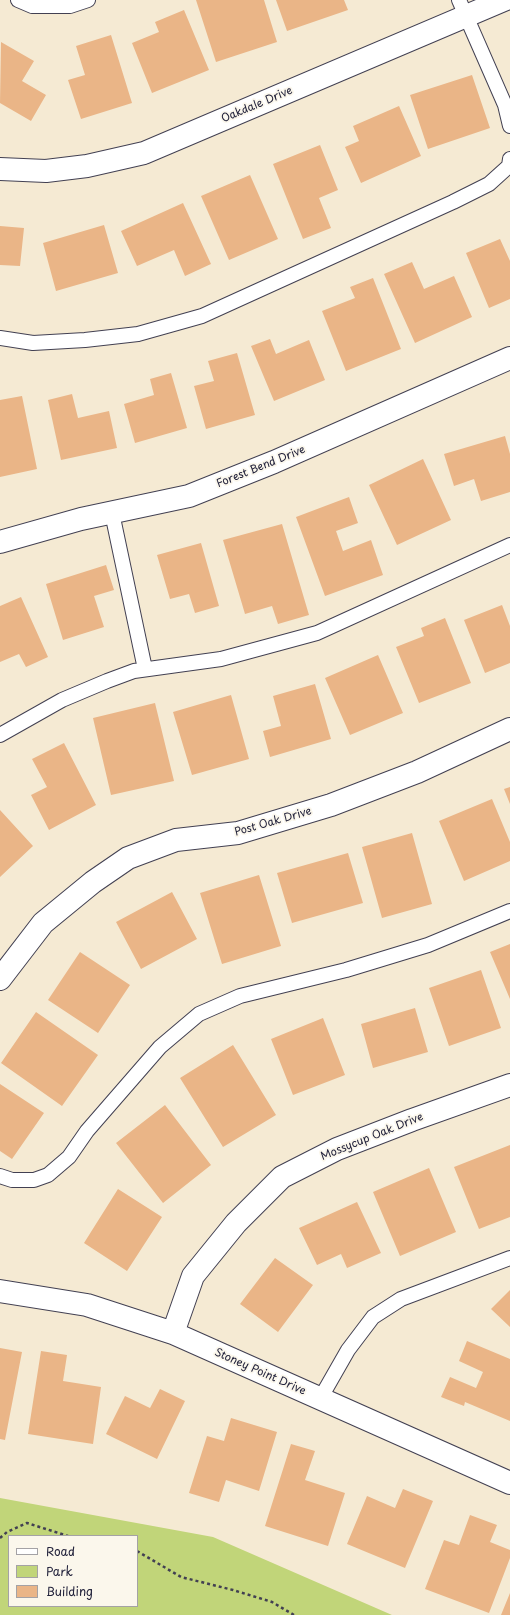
<!DOCTYPE html>
<style>
body{margin:0}
#map{position:relative;width:510px;height:1615px;overflow:hidden;background:#f5ead3;font-family:"Playpen Sans",sans-serif}
canvas{display:block}
.legend{position:absolute;left:8px;top:1535px;width:130px;height:72px;box-sizing:border-box;background:#fbf7ec;border:1px solid #a4a2a5;margin:0;padding:5px 7px;list-style:none;font-size:12px;color:#22223b}
.legend li{display:flex;align-items:center;gap:8px;height:20px}
.legend b{width:20px;border:1px solid #a4a2a5}
</style>
<div id="map">
<canvas width="510" height="1615"></canvas>
<ul class="legend">
<li><b style="height:5px;background:#fff"></b>Road</li>
<li><b style="height:11px;background:#c1d579"></b>Park</li>
<li><b style="height:11px;background:#eab587"></b>Building</li>
</ul>
</div>
<script>
const context = document.querySelector('canvas').getContext('2d');
context.lineJoin = 'round';
function paint(path, color) { context.fillStyle = color; context.fill(path, 'evenodd'); }
const toPath = rows => new Path2D(rows.map(r => 'M' + r).join(''));
function stroke(path, color, width, dash) { context.strokeStyle = color; context.lineWidth = width; context.lineCap = dash ? 'butt' : 'round'; context.setLineDash(dash || []); context.stroke(path); }
function drawText(font, color, halo, rows, align = 'center') {
  context.font = font + ' "Playpen Sans",sans-serif'; context.lineWidth = 3.5; context.setLineDash([]); context.textBaseline = 'middle'; context.strokeStyle = halo; context.fillStyle = color; for (const [text, x, y, turn = 0] of rows) {
    context.save(); context.translate(x, y); context.rotate((+turn || 0) * Math.PI / 180); context.textAlign = isNaN(turn) ? turn : align; if (halo) context.strokeText(text, 0, 0); context.fillText(text, 0, 0); context.restore();
  }
}
const green = toPath([
 [0,1498,213,1537,392,1615,0,1615],
 [9,1536,137,1536,137,1606,9,1606]
]);
const building = toPath([
 [196,0,264,0,277,42,216,62],
 [276,0,344,0,348,10,287,31],
 [184,10,209,70,152,93,132,43,159,32,155,22],
 [111,35,132,103,81,119,68,80,85,75,76,46],
 [1,42,34,61,22,81,46,95,31,121,0,103],
 [472,75,490,128,428,149,410,95],
 [399,106,421,156,361,183,345,147,359,141,353,126],
 [320,145,338,190,319,198,331,228,303,239,273,164],
 [250,175,278,239,229,260,201,196],
 [183,203,211,264,185,276,174,250,137,266,121,231],
 [104,225,118,273,56,291,43,243],
 [0,226,24,228,20,266,0,265],
 [500,239,510,261,510,299,489,308,466,253],
 [412,262,424,289,454,276,472,317,415,343,384,274],
 [373,278,401,349,346,371,322,311,355,298,350,287],
 [270,339,276,354,309,340,325,380,274,401,251,346],
 [237,353,255,415,206,429,194,386,214,381,208,361],
 [171,373,187,428,135,443,124,404,154,395,150,379],
 [72,394,78,418,109,411,117,448,61,460,48,400],
 [22,396,37,469,0,477,0,400],
 [505,436,510,454,510,492,481,501,474,479,454,486,444,454],
 [423,459,451,520,397,545,369,485],
 [349,497,358,523,336,531,343,551,371,540,383,575,325,596,296,517],
 [282,524,309,615,278,624,272,606,245,614,223,540],
 [201,543,219,606,195,613,189,594,170,599,157,555],
 [106,565,114,590,94,596,104,627,63,640,46,584],
 [21,597,48,657,26,667,19,654,0,662,0,606],
 [502,605,510,626,510,663,485,673,464,620],
 [445,618,471,683,419,703,396,647,424,636,421,628],
 [378,655,403,713,350,735,325,678],
 [315,684,331,739,270,757,263,731,281,726,273,696],
 [231,695,249,759,192,775,173,712],
 [155,703,174,781,111,795,93,718],
 [64,743,96,805,49,830,31,795,47,787,32,759],
 [510,787,510,804,504,789],
 [492,799,510,842,510,861,464,881,439,821],
 [0,810,33,846,0,877],
 [412,833,432,904,382,918,362,847],
 [348,853,363,903,292,923,277,873],
 [259,875,281,946,222,964,200,893],
 [172,892,197,939,141,969,116,922],
 [510,944,510,999,490,952],
 [80,952,130,985,98,1033,48,1000],
 [481,970,501,1028,449,1046,429,988],
 [415,1008,428,1052,373,1068,361,1024],
 [36,1012,98,1055,62,1106,1,1063],
 [323,1018,345,1075,293,1095,271,1039],
 [233,1045,276,1115,223,1147,180,1078],
 [0,1084,44,1113,12,1159,0,1151],
 [165,1105,211,1165,163,1203,116,1143],
 [510,1145,510,1217,479,1229,454,1167],
 [429,1168,456,1232,400,1256,373,1192],
 [118,1189,162,1217,127,1271,84,1243],
 [357,1202,381,1253,347,1268,341,1254,317,1265,299,1228],
 [275,1258,313,1285,278,1332,240,1304],
 [510,1290,510,1327,491,1309],
 [467,1341,510,1359,510,1421,465,1402,464,1406,441,1397,450,1377,476,1388,483,1372,459,1361],
 [0,1348,22,1352,5,1440,0,1439],
 [41,1351,67,1355,63,1381,101,1387,93,1444,28,1434],
 [160,1389,185,1401,157,1459,106,1434,125,1396,150,1408],
 [231,1418,277,1432,259,1491,226,1480,219,1502,189,1493,207,1436,224,1441],
 [291,1444,315,1451,305,1480,345,1493,328,1546,265,1526],
 [403,1489,433,1501,405,1568,347,1544,367,1496,395,1508],
 [470,1515,497,1525,490,1542,510,1550,510,1558,489,1613,425,1589,444,1540,459,1545],
 [510,1593,510,1615,501,1615]
]);
const path = toPath([
 [0,1538,7,1532,27,1523,68,1536],
 [137,1551,181,1577,233,1590,272,1602,294,1615]
]);
const lane = toPath([
 [18,0,32,6,70,6,88,0],
 [459,0,505,105,510,126],
 [0,338,33,343,85,340,138,334,202,316,453,202,489,184,509,166,510,159],
 [112,513,145,669],
 [0,735,62,700,107,681,134,671,221,659,317,633,510,545],
 [0,1176,12,1180,34,1180,48,1175,69,1157,87,1131,160,1047,199,1014,240,996,346,970,428,945,510,911],
 [320,1399,348,1350,373,1317,401,1299,510,1258]
]);
const street = toPath([
 [0,169,46,171,87,166,144,153,504,0],
 [0,542,81,519,189,496,274,462,510,358],
 [0,979,43,923,93,882,128,858,176,840,238,833,331,805,417,772,510,729],
 [0,1291,87,1305,173,1333,510,1483],
 [173,1333,193,1276,236,1223,282,1177,337,1149,412,1120,510,1085]
]);
const streetNames = [
 ["Oakdale Drive",257,105,-23],
 ["Forest Bend Drive",261,467,-22],
 ["Post Oak Drive",273,822,-16],
 ["Mossycup Oak Drive",372,1137,-22],
 ["Stoney Point Drive",260,1372,24]
];
paint(green, '#c1d579');
paint(building, '#eab587');
stroke(lane, '#424052', 16);
stroke(street, '#424052', 24);
stroke(path, '#424052', 2.5, [3, 3]);
stroke(lane, '#fff', 14);
stroke(street, '#fff', 22);
drawText('11px', '#22223b', '#fbf7ec', streetNames);
</script>
